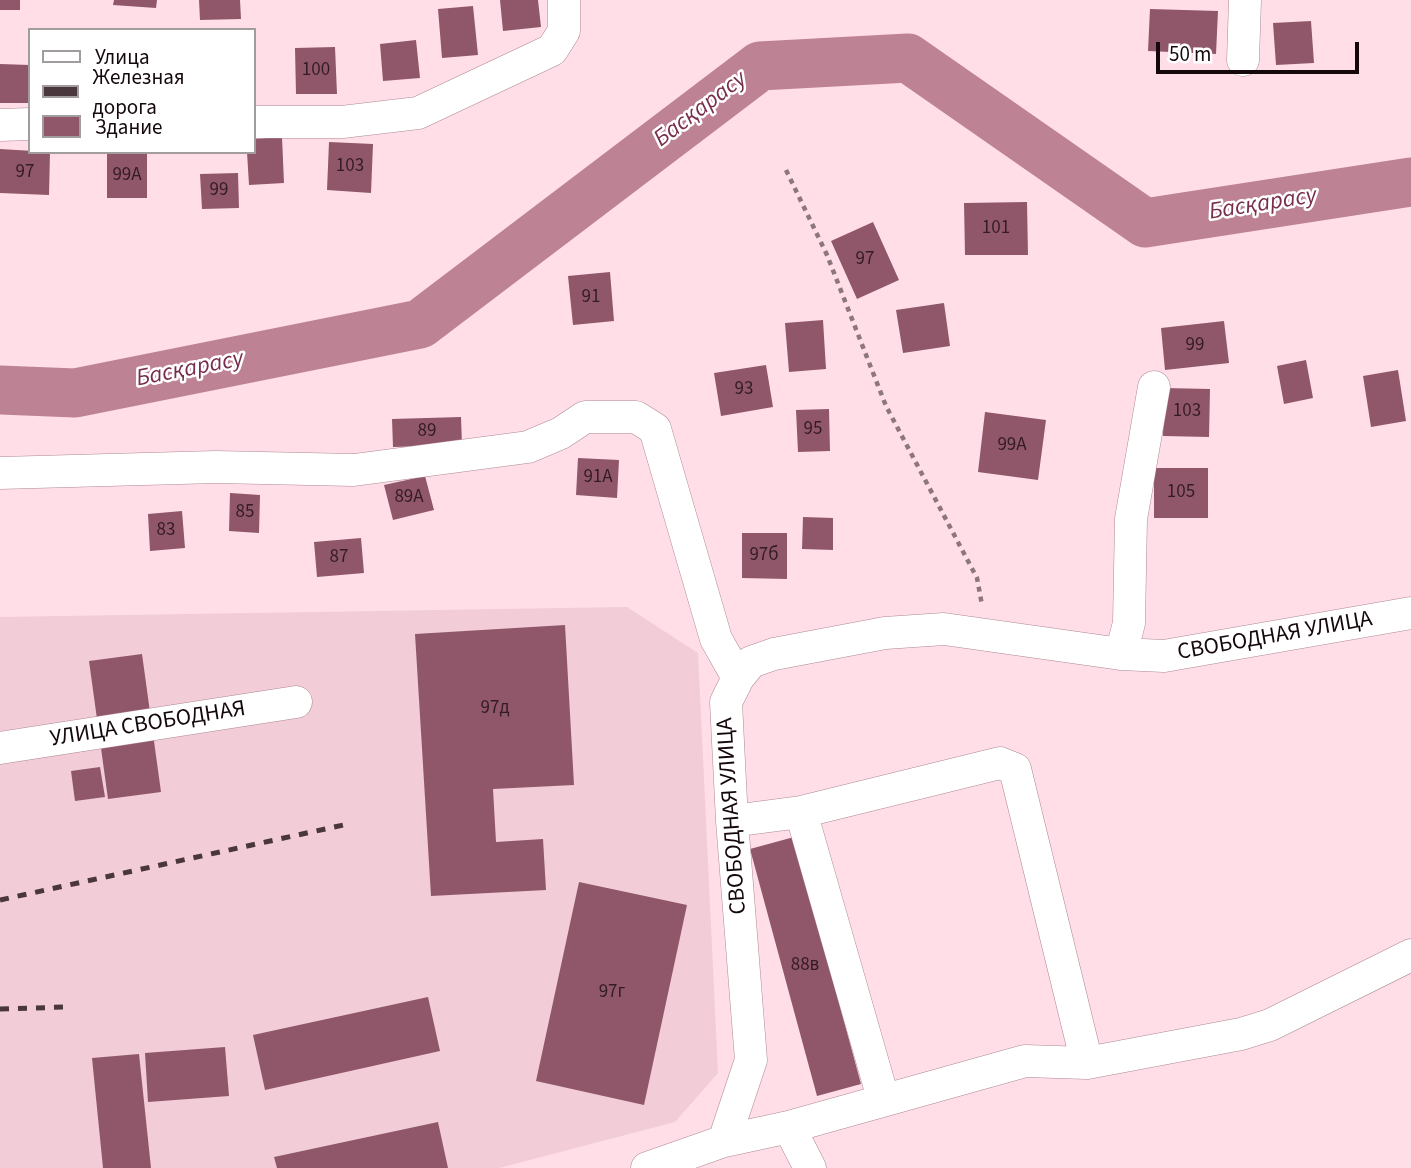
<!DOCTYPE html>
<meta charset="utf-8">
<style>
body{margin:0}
#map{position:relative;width:1411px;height:1168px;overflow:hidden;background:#ffdee8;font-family:"Source Sans 3",sans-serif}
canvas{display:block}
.legend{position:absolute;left:28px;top:28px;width:228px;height:126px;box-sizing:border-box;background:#fff;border:2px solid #a19c9e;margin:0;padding:9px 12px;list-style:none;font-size:21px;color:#15080c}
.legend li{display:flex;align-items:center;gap:14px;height:35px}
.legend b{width:35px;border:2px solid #a19c9e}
.scale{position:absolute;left:1156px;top:42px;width:203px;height:32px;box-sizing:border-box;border:4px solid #15080c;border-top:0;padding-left:9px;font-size:21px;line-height:24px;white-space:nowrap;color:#15080c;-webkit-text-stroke:5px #fff;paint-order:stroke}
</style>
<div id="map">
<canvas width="1411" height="1168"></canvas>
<ul class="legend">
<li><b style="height:9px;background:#fff"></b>Улица</li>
<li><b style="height:9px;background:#49373d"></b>Железная дорога</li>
<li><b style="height:19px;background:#90576a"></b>Здание</li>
</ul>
<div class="scale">50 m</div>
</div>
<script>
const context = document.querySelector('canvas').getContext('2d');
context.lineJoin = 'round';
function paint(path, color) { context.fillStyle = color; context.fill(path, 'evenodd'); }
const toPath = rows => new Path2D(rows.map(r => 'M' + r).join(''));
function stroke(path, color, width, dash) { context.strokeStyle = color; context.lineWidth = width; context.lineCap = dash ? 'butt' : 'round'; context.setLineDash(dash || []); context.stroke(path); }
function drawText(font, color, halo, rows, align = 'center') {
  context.font = font + ' "Source Sans 3",sans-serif'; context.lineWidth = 5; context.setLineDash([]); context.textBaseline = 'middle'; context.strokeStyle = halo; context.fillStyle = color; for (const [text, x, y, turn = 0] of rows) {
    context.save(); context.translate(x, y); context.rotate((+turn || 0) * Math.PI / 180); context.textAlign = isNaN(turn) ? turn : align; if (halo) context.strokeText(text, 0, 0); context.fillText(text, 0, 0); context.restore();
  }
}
const built = toPath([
 [627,607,698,653,718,1073,675,1122,499,1168,0,1168,0,617]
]);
const river = toPath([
 [0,390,75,393,420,324,760,66,908,58,1145,223,1411,182]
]);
const building = toPath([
 [0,0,20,0,20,10,0,10],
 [114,0,157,0,156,8,113,5],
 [199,0,240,0,241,19,200,20],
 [500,0,538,0,541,27,503,31],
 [473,6,478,55,442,58,438,9],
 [1150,9,1218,11,1216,54,1148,51],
 [1311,21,1314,63,1276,65,1273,23],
 [416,40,420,78,383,81,380,44],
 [335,47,337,94,296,94,295,48],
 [0,64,30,65,30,103,0,103],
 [282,137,284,183,249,185,247,152,254,152,254,139],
 [329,142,373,144,371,193,327,190],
 [0,149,50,152,49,195,0,193],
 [107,153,147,153,147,198,107,198],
 [238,173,239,208,202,209,200,174],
 [1027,202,1028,255,965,255,964,203],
 [873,222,899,280,857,299,831,241],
 [610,272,614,321,573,325,568,276],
 [944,303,950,346,903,353,896,310],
 [823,320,826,369,789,372,785,323],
 [1224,321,1229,363,1165,370,1161,328],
 [1306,360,1313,398,1284,404,1277,366],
 [766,365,773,407,721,416,714,373],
 [1398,370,1406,421,1371,427,1363,376],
 [1164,388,1210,389,1209,437,1163,436],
 [829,409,830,451,798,452,796,410],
 [985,412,1046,420,1038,480,978,472],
 [461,417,462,445,393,447,392,419],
 [578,458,619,460,617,498,576,495],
 [1154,468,1208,468,1208,518,1154,518],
 [425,476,434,510,393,520,384,485],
 [230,493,260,495,259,533,229,531],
 [182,511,185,548,150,551,148,514],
 [803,517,833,518,833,550,802,549],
 [742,533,787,533,787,579,742,578],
 [361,538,364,573,317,577,314,542],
 [565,625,574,785,493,789,496,842,543,839,546,890,431,896,415,634],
 [142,654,161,792,108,799,89,661],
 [100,767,105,797,75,801,71,771],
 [794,837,861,1084,817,1096,750,849],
 [579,882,687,905,644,1105,536,1081],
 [428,997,440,1051,265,1090,253,1035],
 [225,1047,229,1096,148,1102,145,1053],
 [139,1054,151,1168,103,1168,92,1058],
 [438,1122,448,1168,277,1168,274,1157]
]);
const path = toPath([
 [786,170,827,255,886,406,977,578,982,605]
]);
const minor = toPath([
 [1243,60,1245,0],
 [254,122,342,122,418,113,552,50,564,31,564,0],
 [0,125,30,124],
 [0,473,216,467,354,470,528,447,561,433,585,417,636,417,655,429,716,639,738,678],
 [1121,654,1129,623,1131,519,1154,387],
 [0,748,296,702],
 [801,812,1000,763,1015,769,1087,1063],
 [732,821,801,812,883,1098],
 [789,1127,810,1168],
 [724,1141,789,1127,1025,1061,1087,1063,1241,1034,1270,1025,1411,955],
 [647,1168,724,1141,751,1060,732,821,726,702,738,678,751,662,774,654,885,633,944,629,1121,654,1164,656,1411,613]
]);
const rail = toPath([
 [0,900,348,824],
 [0,1009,66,1007]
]);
const numberNames = [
 ["100",316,71],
 ["103",350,167],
 ["97",25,173],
 ["99А",127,176],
 ["99",219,191],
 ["101",996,229],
 ["97",865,260],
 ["91",591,298],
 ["99",1195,346],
 ["93",744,390],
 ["103",1187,412],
 ["95",813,430],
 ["89",427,432],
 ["99А",1012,446],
 ["91А",598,478],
 ["105",1181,493],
 ["89А",409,498],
 ["85",245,513],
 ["83",166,531],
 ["97б",764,556],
 ["87",339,558],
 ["97д",495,709],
 ["88в",805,966],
 ["97г",612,993]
];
const streetNames = [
 ["СВОБОДНАЯ УЛИЦА",1275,637,-10],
 ["УЛИЦА СВОБОДНАЯ",148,725,-9],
 ["СВОБОДНАЯ УЛИЦА",733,816,-94]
];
const waterNames = [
 ["Басқарасу",701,110,-37],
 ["Басқарасу",1263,205,-9],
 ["Басқарасу",190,370,-11]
];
paint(built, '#f2ccd7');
stroke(river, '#be8295', 49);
paint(building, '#90576a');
stroke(minor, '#ad8893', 33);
stroke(path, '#8d767d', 4.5, [5, 5]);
stroke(minor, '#fff', 32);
stroke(rail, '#49373d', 5, [9, 9]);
drawText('19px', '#341c24', null, numberNames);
drawText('23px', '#15080c', '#fff', streetNames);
drawText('italic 24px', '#772d4b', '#fff', waterNames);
</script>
